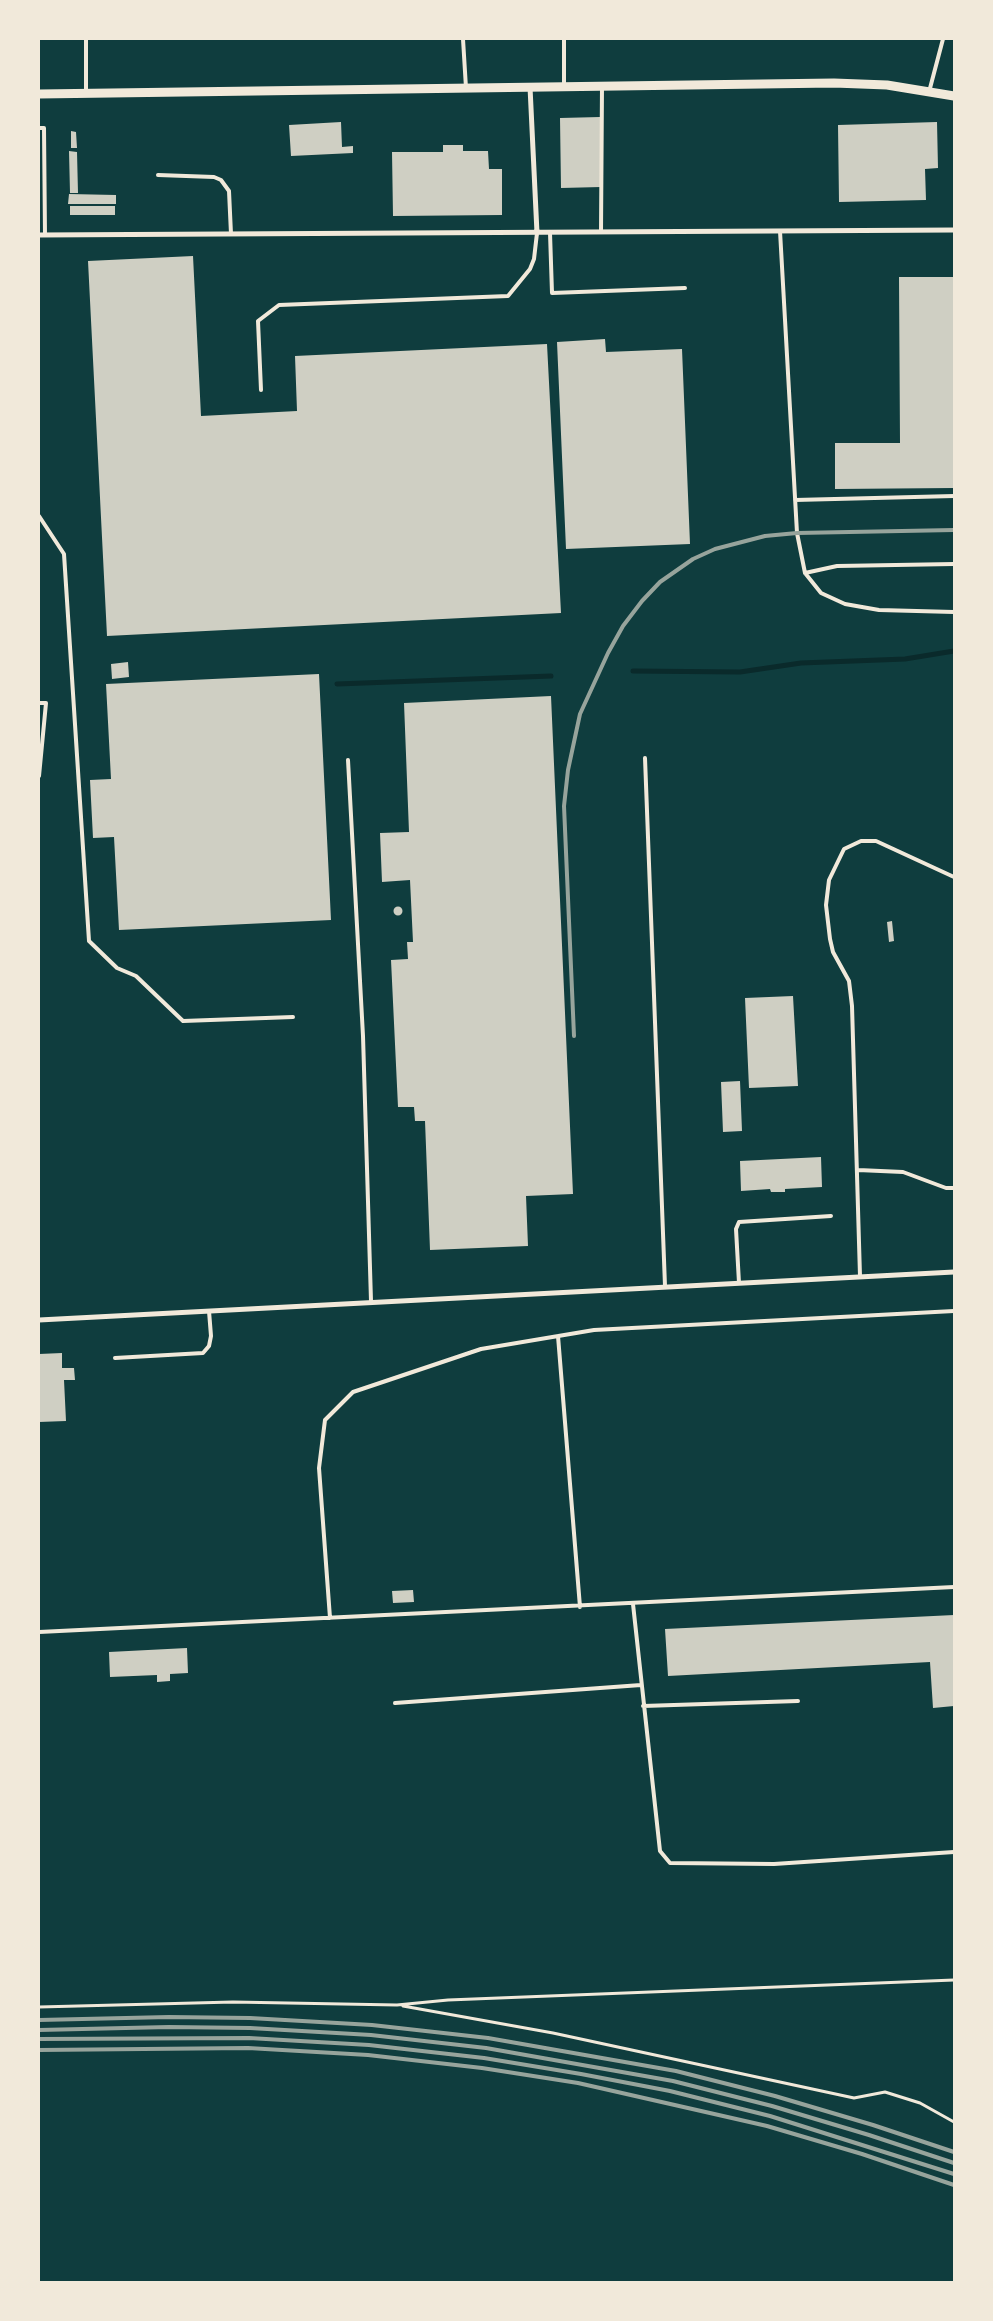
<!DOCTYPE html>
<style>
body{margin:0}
#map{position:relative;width:993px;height:2321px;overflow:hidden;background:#0f3d3e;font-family:"PT Sans",sans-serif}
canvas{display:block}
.frame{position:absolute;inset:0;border:40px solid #f1e9da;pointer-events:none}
</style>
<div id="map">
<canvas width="993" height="2321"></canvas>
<div class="frame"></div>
</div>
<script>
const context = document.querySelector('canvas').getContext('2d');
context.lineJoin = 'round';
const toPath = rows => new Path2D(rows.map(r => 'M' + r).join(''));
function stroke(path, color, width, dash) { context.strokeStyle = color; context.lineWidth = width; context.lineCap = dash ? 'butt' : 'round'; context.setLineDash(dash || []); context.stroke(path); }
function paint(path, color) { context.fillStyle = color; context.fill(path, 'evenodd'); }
const stream = toPath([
 [633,671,740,672,801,663,905,659,954,651],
 [337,684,551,676]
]);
const building = toPath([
 [600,117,601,187,561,188,560,118],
 [341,122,342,147,353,146,353,153,291,156,289,125],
 [937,122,938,168,925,169,926,200,839,202,838,125],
 [71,131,76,132,77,148,71,148],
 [443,145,463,145,463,151,488,151,489,169,502,169,502,215,393,216,392,152,443,152],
 [69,151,77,152,78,193,70,193],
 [69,194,116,195,116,204,68,204],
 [70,206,115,206,115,215,70,215],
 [193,256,201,416,297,411,295,356,547,344,561,613,107,636,88,261],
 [899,277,954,277,954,488,835,489,835,443,900,443],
 [605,339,606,352,682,349,690,544,566,549,557,342],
 [128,662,129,677,112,679,111,664],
 [319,674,331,920,119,930,114,837,93,838,90,780,111,779,106,684],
 [551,696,573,1194,526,1196,528,1246,430,1250,425,1121,415,1121,414,1107,398,1107,391,960,408,959,407,942,413,942,410,880,382,882,380,833,409,832,404,703],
 '393.5 911a4.5 4.5 0 1 1 9 0a4.5 4.5 0 1 1-9 0Z',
 [892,921,894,941,889,942,887,922],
 [793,996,798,1086,749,1088,745,998],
 [740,1081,742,1131,723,1132,721,1082],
 [821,1157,822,1187,785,1189,785,1192,771,1192,770,1189,741,1191,740,1161],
 [62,1353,62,1368,74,1368,75,1380,64,1380,66,1421,39,1422,39,1354],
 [413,1590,414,1602,393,1603,392,1591],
 [954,1615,954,1706,933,1708,930,1662,668,1676,665,1629],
 [187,1648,188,1673,170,1674,170,1681,157,1682,157,1675,110,1677,109,1652]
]);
const path = toPath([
 [403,2006,553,2033,854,2098,885,2092,920,2103,954,2122],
 [39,2007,233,2002,397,2005,448,2000,954,1980]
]);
const service = toPath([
 [86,39,86,94],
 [463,39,466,88],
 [564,39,564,86],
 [929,92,943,39],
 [39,128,44,128,45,235],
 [158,175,214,177,221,180,229,191,231,234],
 [780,231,797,533,805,573,821,593,845,604,879,610,954,612],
 [601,232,602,86],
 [550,233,552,293,685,288],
 [261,390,258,321,279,305,508,296,530,269,534,259,537,233],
 [795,500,954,496],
 [39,516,64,554,89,941,117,968,136,976,183,1021,293,1017],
 [805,573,837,566,954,564],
 [39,703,46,703,39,776],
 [645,758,665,1286],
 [348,760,363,1036,371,1301],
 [858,1170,903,1172,946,1188,954,1188],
 [860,1276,852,1006,849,981,833,952,830,939,826,905,829,880,844,849,861,841,876,841,954,877],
 [739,1283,736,1229,739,1222,831,1216],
 [558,1336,580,1607],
 [115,1358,203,1353,209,1346,211,1336,209,1311],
 [633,1604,660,1851,670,1863,774,1864,954,1852],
 [330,1618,319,1468,325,1420,353,1392,481,1349,594,1330,954,1311],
 [39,1632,954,1587],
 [395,1703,641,1685],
 [643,1706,798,1701]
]);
const minor = toPath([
 [530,87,537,233],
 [39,235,954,230],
 [39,1320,954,1272]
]);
const tertiary = toPath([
 [39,94,834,83,887,85,954,96]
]);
const rail = toPath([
 [574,1036,564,806,568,770,580,714,608,653,623,626,642,601,660,582,693,559,715,549,765,536,797,533,954,530],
 [39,2020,169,2017,250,2018,372,2025,488,2038,676,2071,775,2096,873,2125,954,2152],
 [39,2030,169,2027,250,2028,371,2035,486,2048,673,2081,772,2106,869,2135,954,2163],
 [39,2039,249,2038,369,2045,484,2058,581,2074,670,2091,770,2116,954,2174],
 [39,2050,248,2048,368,2055,482,2068,578,2083,767,2126,862,2154,954,2185]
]);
stroke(stream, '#0a2a2b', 5);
paint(building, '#cfcfc3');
stroke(path, '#f1e9da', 3);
stroke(service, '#f1e9da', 4);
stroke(minor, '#f1e9da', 5);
stroke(tertiary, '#f1e9da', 9);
stroke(rail, '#97a49c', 4);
</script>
